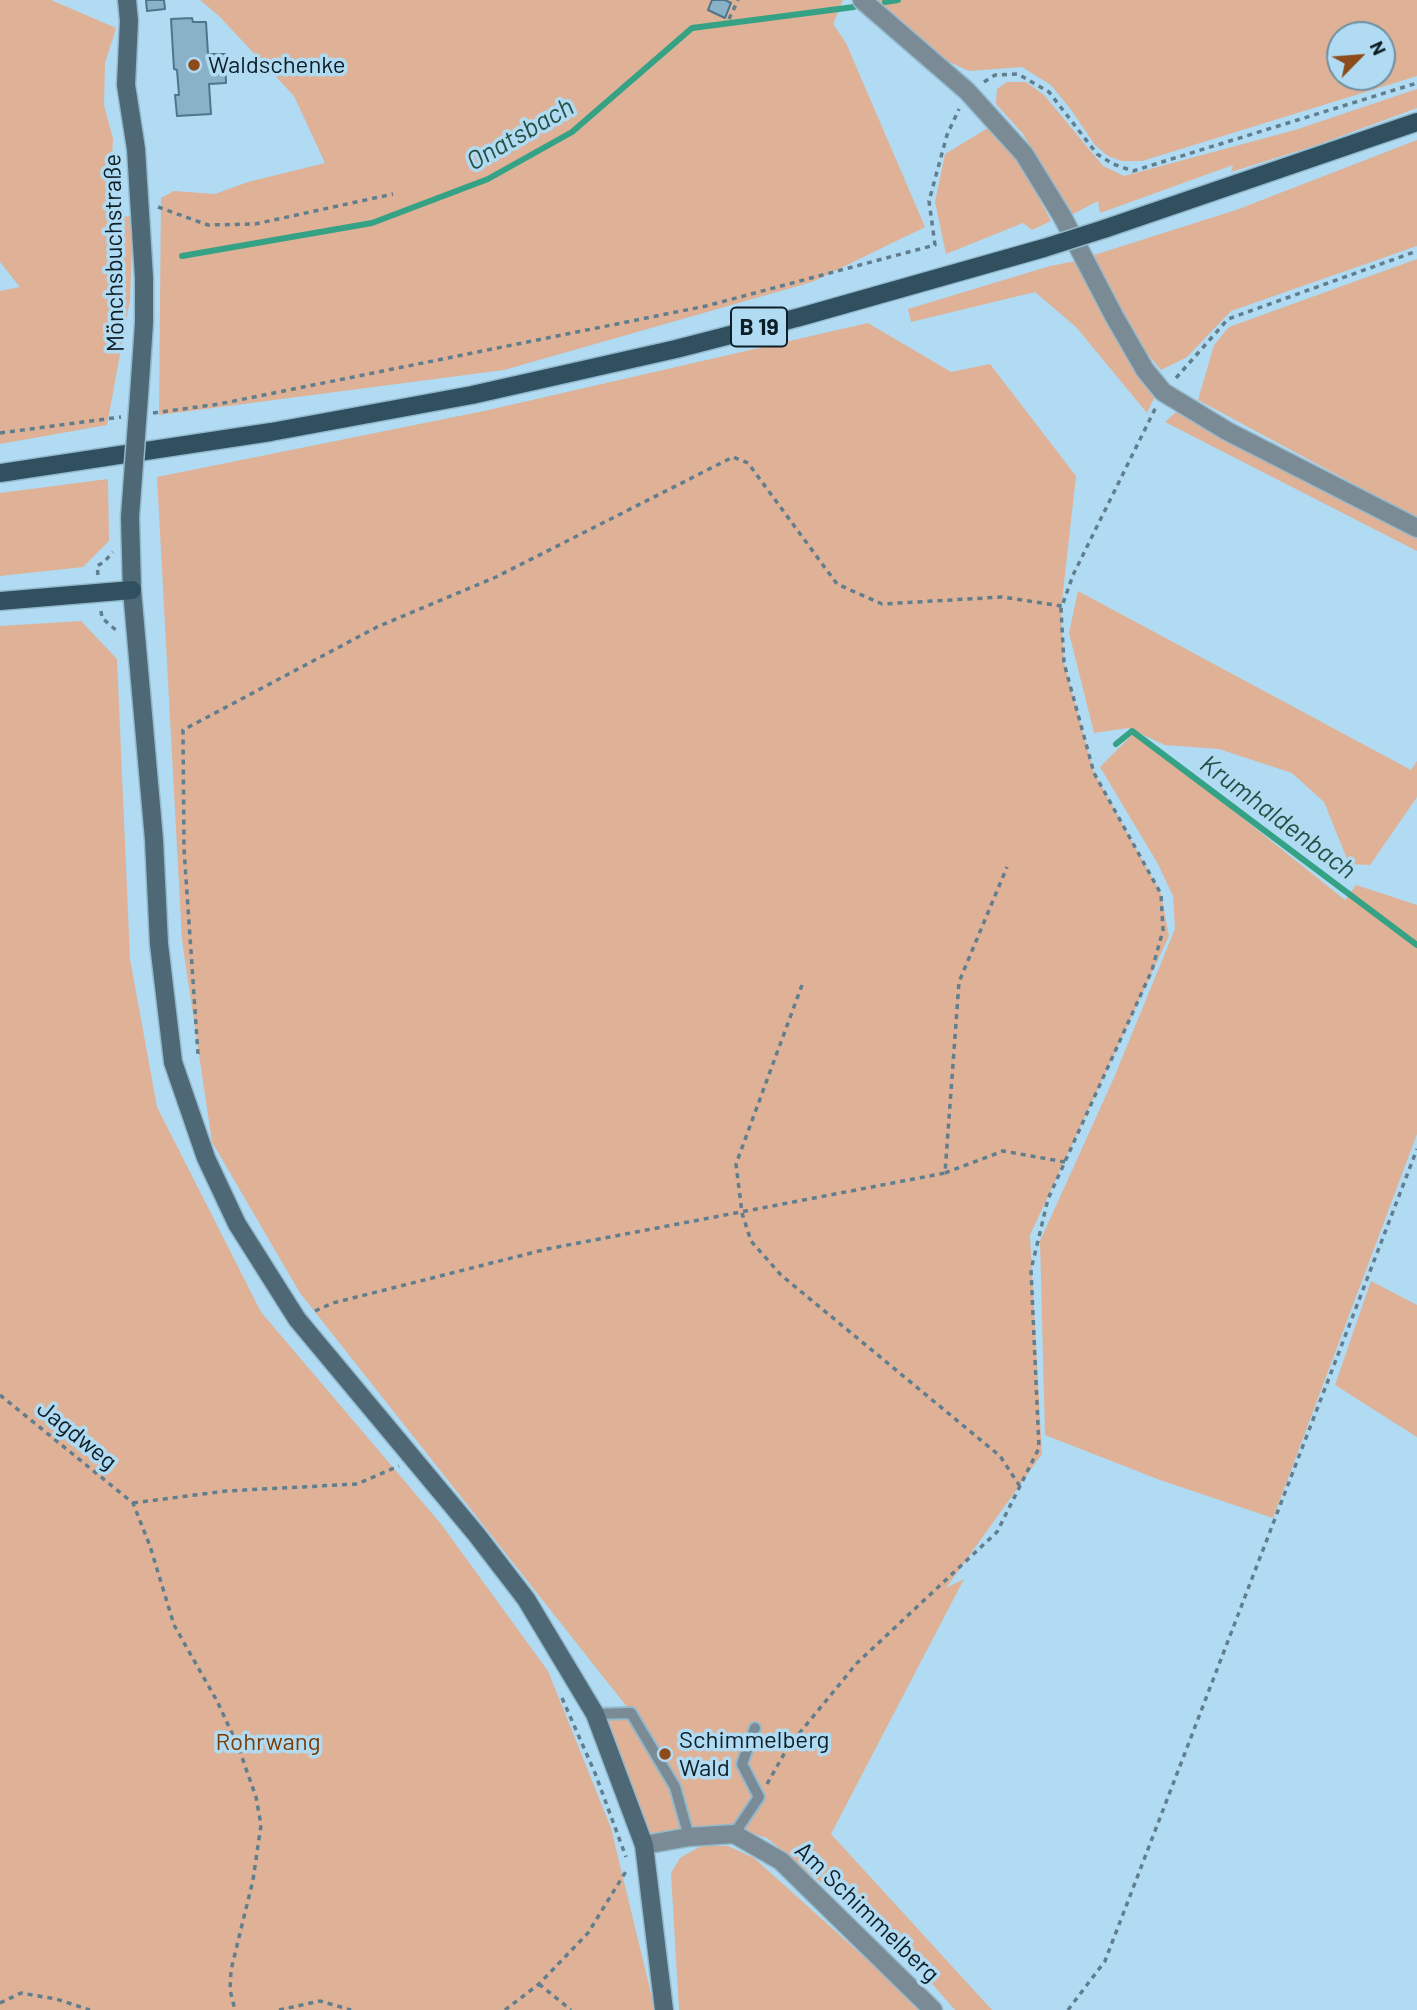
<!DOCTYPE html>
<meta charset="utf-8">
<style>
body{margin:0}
#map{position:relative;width:1417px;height:2010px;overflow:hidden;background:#b0dbf2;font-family:Barlow,sans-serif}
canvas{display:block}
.north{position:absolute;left:1326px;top:21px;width:70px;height:70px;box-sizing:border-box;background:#b0dbf2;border:2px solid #6f8fa0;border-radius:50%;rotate:65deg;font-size:19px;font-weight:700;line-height:28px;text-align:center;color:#0e1e26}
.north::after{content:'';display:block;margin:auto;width:24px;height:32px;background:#8d4a1a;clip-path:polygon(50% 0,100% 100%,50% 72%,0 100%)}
</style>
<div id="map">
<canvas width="1417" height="2010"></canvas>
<div class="north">N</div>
</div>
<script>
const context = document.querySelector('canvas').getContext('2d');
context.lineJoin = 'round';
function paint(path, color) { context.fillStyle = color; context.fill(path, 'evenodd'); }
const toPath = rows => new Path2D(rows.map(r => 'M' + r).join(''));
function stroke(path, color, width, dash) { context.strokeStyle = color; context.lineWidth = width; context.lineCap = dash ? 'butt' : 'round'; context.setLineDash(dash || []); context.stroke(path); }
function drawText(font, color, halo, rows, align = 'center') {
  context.font = font + ' Barlow,sans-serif'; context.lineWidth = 7; context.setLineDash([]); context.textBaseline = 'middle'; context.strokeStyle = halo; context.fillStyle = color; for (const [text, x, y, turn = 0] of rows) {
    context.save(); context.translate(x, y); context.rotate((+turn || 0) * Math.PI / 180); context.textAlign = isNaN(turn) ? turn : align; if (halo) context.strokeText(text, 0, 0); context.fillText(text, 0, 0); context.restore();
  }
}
const green = toPath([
 [0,0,51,0,116,28,105,63,104,105,113,139,109,217,133,216,130,300,107,425,0,444,0,291,20,287,0,262],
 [200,0,843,0,833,24,846,43,925,227,812,282,504,370,159,415,161,198,174,191,215,194,248,182,325,163,294,96,219,16],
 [873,0,1417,0,1417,76,1142,161,1122,161,1108,156,1095,145,1072,111,1051,85,1022,67,969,71,936,56],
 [1340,35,1382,35,1382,77,1340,77],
 [1007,82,1026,82,1044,95,1103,166,1124,176,1295,130,1417,89,1417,108,1317,145,1231,172,1233,165,1100,213,1098,201,1071,215,1023,134,996,104,997,89],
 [988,128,1019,161,1051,221,1032,230,1023,223,946,254,935,202,945,154],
 [1417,140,1417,246,1231,311,1187,357,1161,370,1144,350,1116,303,1094,255,1236,210],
 [1417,259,1417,518,1198,400,1214,345,1229,327],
 [1076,261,1112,330,1155,396,1147,413,1076,327,1035,292,911,322,908,309,1050,266],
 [868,323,951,372,990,364,1076,476,1061,609,1064,663,1094,773,1161,894,1169,936,1030,1235,1042,1454,946,1588,964,1579,831,1834,992,2010,955,2010,921,1971,838,1897,767,1838,734,1828,647,1836,601,1714,631,1712,300,1293,212,1142,182,940,157,477,484,411],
 [1176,412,1192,416,1417,535,1417,551,1165,422],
 [108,479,109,541,83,567,0,576,0,493],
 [1078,591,1411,770,1417,761,1417,797,1370,865,1349,864,1324,802,1292,773,1219,749,1165,745,1128,728,1094,733,1069,633],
 [81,621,117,659,130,959,157,1107,261,1312,441,1524,548,1671,611,1828,655,2010,0,2010,0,626],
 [1135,732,1345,900,1356,885,1417,905,1417,1134,1273,1518,1160,1480,1045,1435,1040,1241,1113,1080,1175,929,1173,896,1158,864,1100,767],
 [1371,1281,1417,1305,1417,1437,1335,1385],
 [701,1846,728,1846,754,1858,873,1965,918,2010,679,2010,671,1873,680,1858]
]);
const stream = toPath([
 [885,2,898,0],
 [182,256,372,223,488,179,572,132,692,28,854,7],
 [1116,744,1132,731,1417,945]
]);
const building = toPath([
 [146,0,164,0,165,9,147,11,146,0],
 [712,0,725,0,731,3,725,18,708,10,712,0],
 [192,18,193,22,206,22,208,54,225,54,226,83,209,84,211,114,177,116,175,95,179,95,177,70,174,69,171,19,192,18]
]);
const path = toPath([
 [729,19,738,0],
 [984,82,995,75,1018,74,1049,92,1097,154,1113,164,1133,171,1417,83],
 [158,207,208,225,255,224,393,194],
 [1176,378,1228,319,1417,251],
 [153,413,219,404,706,306,935,245,929,201,947,135,959,109],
 [0,433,121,417],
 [98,575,97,566,104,562,113,552],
 [101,611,102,618,117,631],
 [802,985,736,1164,742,1213,751,1241,781,1275,1000,1456,1021,1488],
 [198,1054,184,849,183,730,377,627,496,577,733,457,748,463,837,584,882,604,1002,597,1062,606],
 [945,1173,1003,1151,1065,1162],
 [315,1311,333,1303,547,1249,945,1173,959,982,1007,867],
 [0,1395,133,1503,150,1546,174,1625,217,1701,238,1746,256,1797,261,1825,253,1880,231,1970,230,1990,235,2010],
 [133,1503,226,1491,357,1484,399,1466],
 [562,1698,595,1773,626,1857],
 [767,1784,788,1747,857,1663,997,1532,1039,1448,1031,1270,1048,1199,1152,970,1163,930,1161,894,1094,773,1064,663,1061,609,1073,575,1156,407],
 [539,1984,571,2010],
 [0,2003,21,1993,56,1999,90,2010],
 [279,2010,320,2001,351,2010],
 [505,2010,539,1984,588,1933,628,1868],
 [1068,2010,1105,1961,1417,1149]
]);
const lane = toPath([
 [595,1714,631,1713,675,1787,689,1837],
 [734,1834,759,1797,742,1764,755,1728]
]);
const street = toPath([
 [862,0,967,91,1024,154,1062,216,1114,316,1145,370,1163,392,1227,431,1417,528],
 [644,1845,689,1837,734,1834,781,1861,933,2010]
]);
const secondary = toPath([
 [127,0,129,21,126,85,136,149,144,278,144,323,139,396],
 [130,517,132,590,154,840,159,944,173,1062,206,1158,237,1224,297,1319,476,1534,526,1599,595,1714,644,1845,664,2010]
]);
const primary = toPath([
 [1104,229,1417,122],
 [0,473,271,432,472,395,676,349,800,317,1044,248],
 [0,601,132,590]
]);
const secondaryBridge = toPath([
 [130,517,139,396]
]);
const primaryBridge = toPath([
 [1044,248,1104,229]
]);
const markers = [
 [194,65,7,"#8d4a1a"],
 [665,1754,7,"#8d4a1a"]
];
const shields = [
 [759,327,56]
];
const shieldNames = [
 ["B 19",759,327]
];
const poiNames = [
 ["Waldschenke",208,65],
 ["Schimmelberg",679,1740],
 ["Wald",679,1768]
];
const streetNames = [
 ["Mönchsbuchstraße",114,253,-91],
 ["Jagdweg",77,1435,39],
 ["Am Schimmelberg",867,1912,44]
];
const parkNames = [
 ["Rohrwang",268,1742]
];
const waterNames = [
 ["Onatsbach",520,134,-30],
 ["Krumhaldenbach",1278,817,37]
];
paint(green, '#dfb196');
stroke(stream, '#35a286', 6);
paint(building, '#89b2c9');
stroke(building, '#4e7589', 2);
stroke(lane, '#93b9cd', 14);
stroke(street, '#93b9cd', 21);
stroke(secondary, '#93b9cd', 21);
stroke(primary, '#93b9cd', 21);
stroke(path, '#617e8e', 3.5, [5, 5]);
stroke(lane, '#7a8b95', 10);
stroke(street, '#7a8b95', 18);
stroke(secondary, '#4f6876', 18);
stroke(primary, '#305060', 18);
stroke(secondaryBridge, '#93b9cd', 21, []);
stroke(primaryBridge, '#93b9cd', 21, []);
stroke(secondaryBridge, '#4f6876', 18);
stroke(primaryBridge, '#305060', 18);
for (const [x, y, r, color] of markers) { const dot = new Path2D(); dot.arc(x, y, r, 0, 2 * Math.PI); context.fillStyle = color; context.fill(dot); stroke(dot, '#b0dbf2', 2.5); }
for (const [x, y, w] of shields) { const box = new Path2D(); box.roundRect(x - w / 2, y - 19.5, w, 39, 5); context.fillStyle = '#b0dbf2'; context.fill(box); stroke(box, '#0e1e26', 2); }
drawText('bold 23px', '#0e1e26', null, shieldNames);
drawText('24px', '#0e1e26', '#b0dbf2', poiNames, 'left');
drawText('24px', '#0e1e26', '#b0dbf2', streetNames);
drawText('24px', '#7d3b02', '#b0dbf2', parkNames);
drawText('italic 26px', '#255145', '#b0dbf2', waterNames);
</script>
